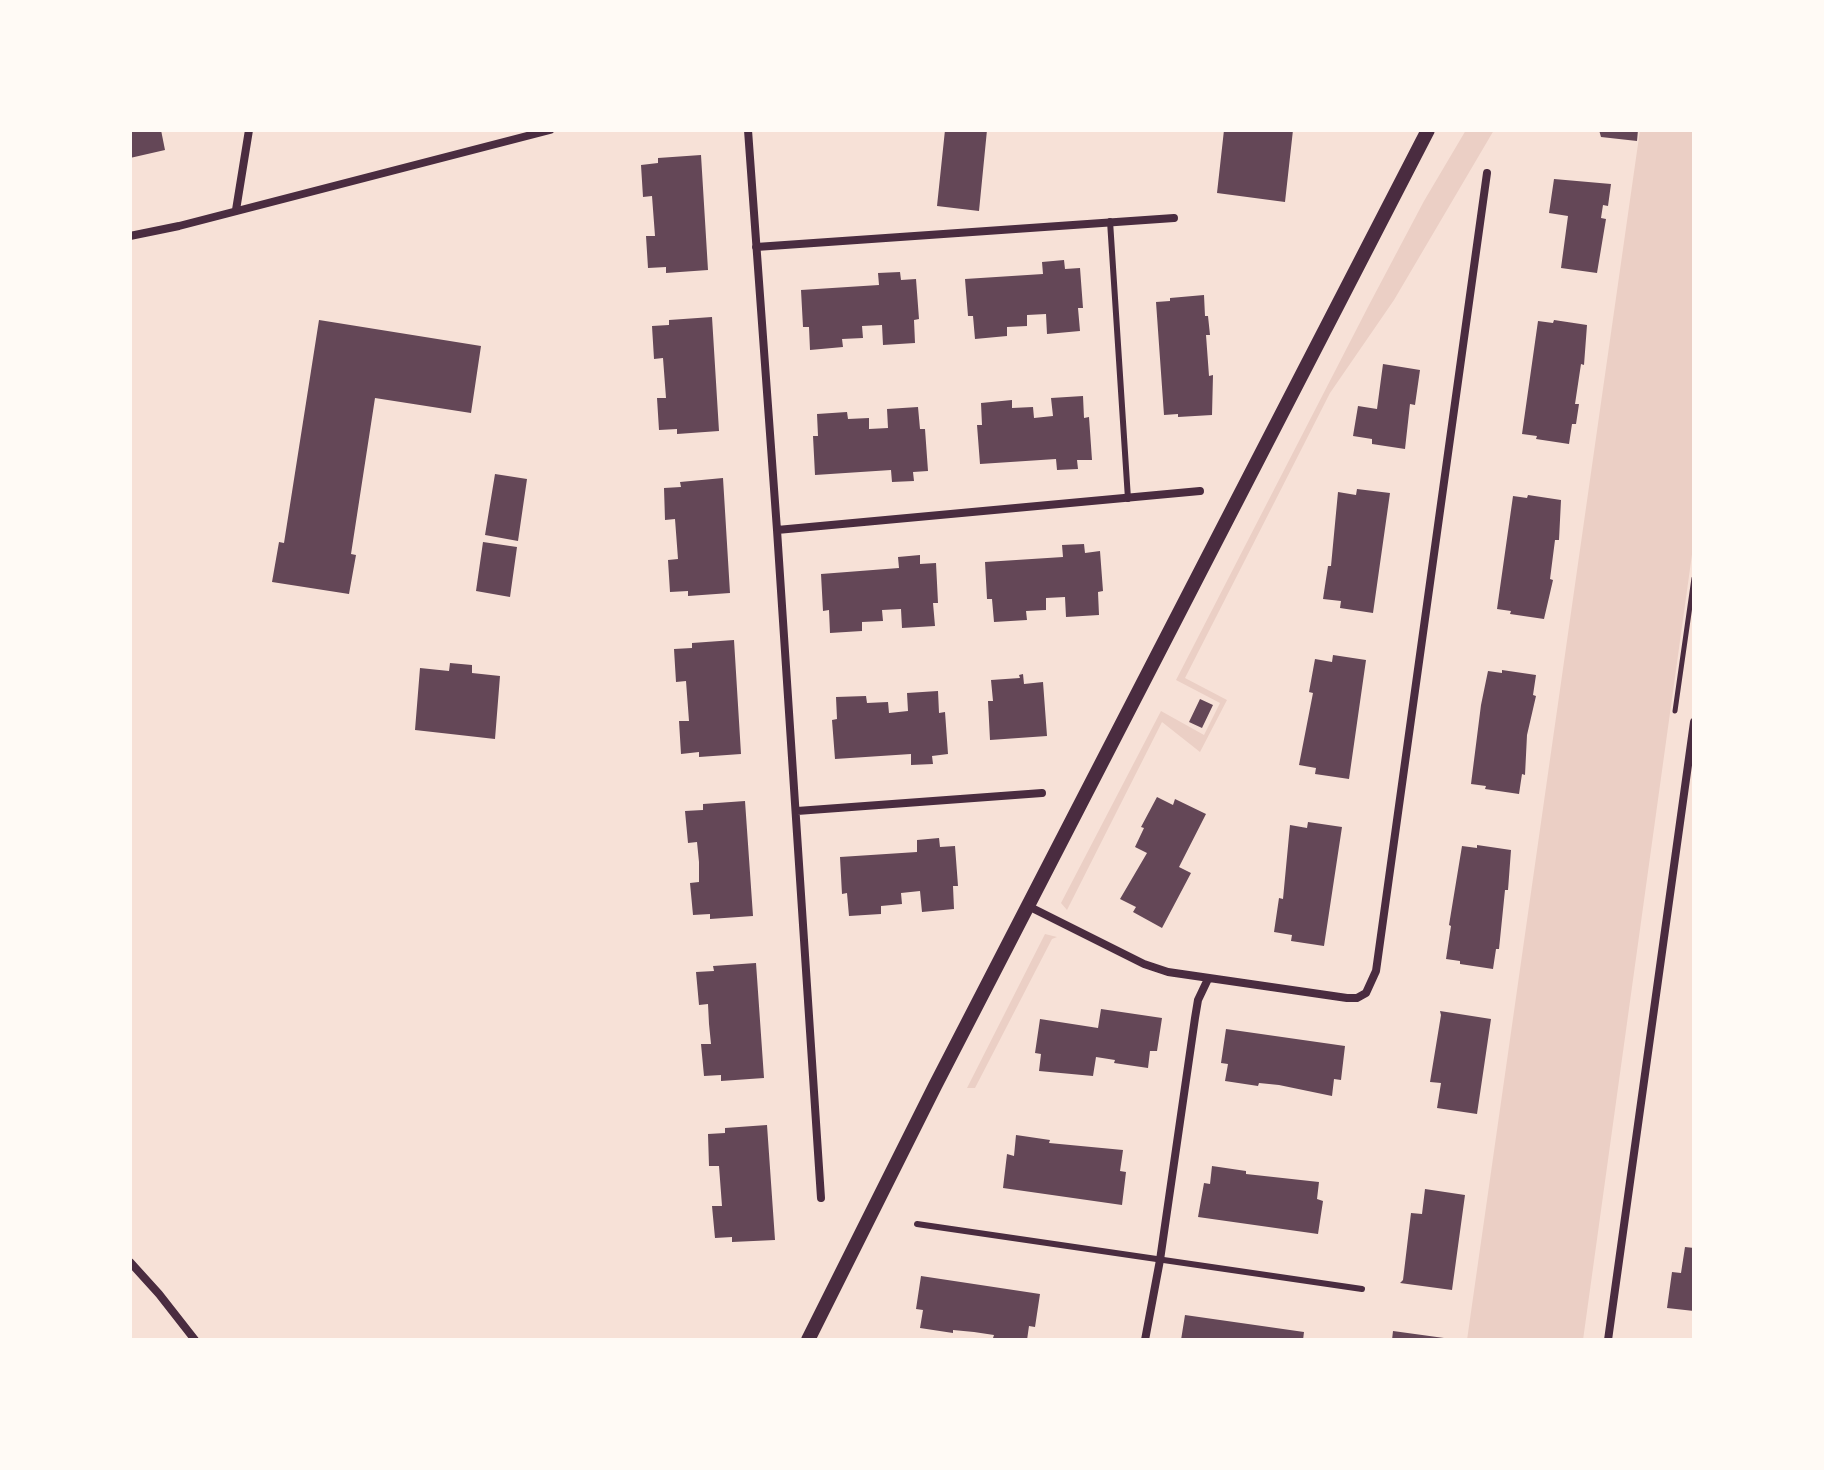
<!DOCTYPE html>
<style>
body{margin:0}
#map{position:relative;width:1824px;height:1470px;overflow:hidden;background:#f7e1d7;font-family:"Public Sans",sans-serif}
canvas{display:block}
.frame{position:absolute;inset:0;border:132px solid #fffaf5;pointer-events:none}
</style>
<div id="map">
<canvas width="1824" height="1470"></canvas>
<div class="frame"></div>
</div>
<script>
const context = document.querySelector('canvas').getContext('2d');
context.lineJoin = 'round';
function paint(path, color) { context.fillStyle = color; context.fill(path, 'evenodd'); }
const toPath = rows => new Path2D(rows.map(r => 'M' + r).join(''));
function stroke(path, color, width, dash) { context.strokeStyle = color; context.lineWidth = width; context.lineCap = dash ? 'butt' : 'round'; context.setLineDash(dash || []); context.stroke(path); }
const green = toPath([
 [1466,130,1494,130,1394,300,1330,393,1185,678,1227,700,1200,752,1162,722,1067,910,1061,903,1161,711,1204,735,1220,703,1176,680,1369,305,1424,201],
 [1640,130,1694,130,1694,540,1583,1340,1467,1340],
 [1045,934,1057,937,1052,939,975,1088,967,1088]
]);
const building = toPath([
 [130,130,161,130,165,150,130,158],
 [945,130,987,130,979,211,937,206],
 [1224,130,1293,130,1285,202,1217,193],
 [1599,130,1638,130,1637,141,1601,137],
 [701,155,708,270,666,273,666,267,648,268,646,236,655,236,652,196,643,197,641,165,658,163,658,158],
 [1554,179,1611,184,1608,206,1603,205,1601,218,1606,219,1597,273,1561,268,1568,216,1549,213],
 [1064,260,1065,269,1080,268,1083,308,1078,308,1080,331,1047,334,1046,314,1027,315,1027,326,1007,327,1007,336,975,339,973,316,968,316,965,279,1043,274,1042,262],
 [900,272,901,280,916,279,919,319,914,320,915,343,883,345,882,325,862,326,863,338,842,339,843,347,810,350,809,327,803,327,801,290,879,285,878,273],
 [1204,295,1205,316,1208,316,1210,335,1206,335,1209,376,1213,375,1212,415,1178,417,1178,414,1164,415,1156,302,1170,301,1170,298],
 [712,317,719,431,677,434,677,429,659,430,657,398,666,398,663,358,654,359,652,326,669,325,669,320],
 [319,320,481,346,471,413,375,398,351,554,356,555,349,594,272,582,279,542,284,543],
 [1554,320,1587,325,1584,365,1581,364,1575,404,1579,404,1576,424,1572,424,1569,444,1536,439,1537,436,1522,434,1538,321,1553,323],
 [1383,364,1420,370,1415,405,1410,404,1405,449,1372,444,1372,439,1353,436,1358,406,1377,409],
 [1083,396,1084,418,1089,417,1092,460,1077,460,1078,469,1057,470,1056,459,980,464,977,425,982,425,981,403,1012,400,1012,408,1033,407,1034,418,1053,416,1051,398],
 [918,407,920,429,925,429,928,471,913,472,914,481,892,482,891,470,815,475,813,436,818,436,817,414,847,412,848,419,869,418,869,429,888,428,887,409],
 [495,474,527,479,518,541,485,535],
 [723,478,730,593,688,596,688,591,670,592,668,560,678,559,675,519,665,520,664,488,681,487,680,482],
 [1357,489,1390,493,1373,613,1340,608,1341,601,1323,599,1328,566,1331,566,1338,492,1356,495],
 [1528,495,1561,500,1559,540,1555,540,1550,579,1553,580,1544,619,1510,614,1511,611,1497,609,1513,496,1527,498],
 [483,542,517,547,510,597,476,591],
 [1084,544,1085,553,1100,551,1103,591,1098,592,1099,615,1066,617,1065,597,1046,598,1046,610,1026,611,1027,620,994,622,992,599,987,599,985,562,1063,557,1062,545],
 [920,555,920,564,936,563,938,603,933,603,935,626,902,628,901,609,882,610,883,621,862,622,862,631,830,633,829,610,823,611,821,574,899,568,898,557],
 [734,640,741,754,699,757,699,752,681,754,679,721,689,721,686,681,676,682,674,649,692,648,692,643],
 [1333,655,1366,660,1349,779,1315,774,1316,768,1299,765,1313,693,1309,692,1315,659,1332,662],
 [450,663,472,665,472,673,500,676,495,739,415,730,420,668,449,671],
 [1502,670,1536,675,1533,695,1536,696,1527,735,1525,775,1522,774,1519,794,1485,789,1486,786,1471,784,1481,705,1488,671,1502,673],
 [1023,674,1024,684,1043,682,1047,736,990,740,988,701,993,701,991,680,1020,678,1019,675],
 [938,691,939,713,945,712,948,754,932,756,933,764,911,765,911,754,835,759,832,720,837,719,836,697,866,696,867,703,888,702,889,713,908,711,907,693],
 [1200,699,1213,705,1202,728,1189,722],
 [1157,797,1173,805,1175,799,1206,814,1179,867,1191,873,1162,928,1133,912,1136,907,1120,899,1147,853,1135,847,1144,828,1141,827],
 [745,801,753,916,710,919,710,914,693,915,690,883,699,882,699,862,697,842,688,843,685,811,703,810,703,804],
 [1308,822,1342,827,1324,946,1291,941,1292,935,1274,932,1279,898,1283,899,1290,825,1307,828],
 [939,838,940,847,955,846,958,886,953,886,954,909,922,912,920,891,901,893,902,904,881,906,881,914,849,916,847,893,842,894,840,857,917,852,917,840],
 [1477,845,1511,850,1508,890,1505,890,1499,949,1496,949,1493,969,1460,964,1460,961,1446,959,1451,926,1449,925,1462,846,1477,848],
 [756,963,764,1078,721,1081,721,1075,704,1076,701,1044,711,1044,709,1024,708,1004,699,1005,696,972,714,971,713,966],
 [1101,1009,1162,1018,1157,1051,1150,1051,1148,1068,1114,1063,1115,1060,1096,1057,1093,1076,1039,1071,1041,1054,1035,1053,1040,1019,1098,1028],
 [1440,1011,1491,1019,1477,1114,1437,1108,1441,1083,1430,1082,1441,1015],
 [1226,1029,1345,1046,1341,1080,1334,1079,1332,1096,1279,1085,1259,1083,1258,1086,1225,1081,1228,1064,1221,1063],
 [767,1125,775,1240,732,1242,732,1237,715,1238,712,1206,722,1206,719,1166,709,1166,708,1134,725,1133,725,1128],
 [1016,1135,1050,1140,1049,1143,1123,1150,1120,1171,1126,1172,1122,1205,1003,1188,1007,1154,1014,1156],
 [1212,1166,1246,1171,1246,1174,1319,1182,1317,1199,1323,1201,1318,1234,1198,1217,1204,1183,1210,1184],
 [1425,1189,1465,1195,1452,1290,1400,1283,1403,1280,1411,1213,1422,1214],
 [1685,1247,1694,1248,1694,1311,1667,1308,1672,1272,1681,1273],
 [921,1276,1040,1294,1035,1327,1029,1326,1027,1340,1003,1340,993,1338,994,1335,974,1332,953,1330,953,1333,920,1328,923,1310,916,1309],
 [1185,1315,1304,1332,1303,1340,1181,1340],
 [1393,1331,1444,1338,1444,1340,1392,1340]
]);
const path = toPath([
 [1675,711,1694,578]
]);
const service = toPath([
 [1110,221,1128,499],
 [917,1224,1362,1289]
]);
const minor = toPath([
 [748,130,777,530,821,1198],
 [236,210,249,130],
 [130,236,179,226,550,130],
 [756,247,1174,218],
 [777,530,1200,491],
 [797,811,1042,793],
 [1028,906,1144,964,1168,972,1347,998,1357,998,1366,993,1376,971,1487,173],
 [130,1262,159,1294,195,1340],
 [1145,1340,1160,1260,1195,1018,1198,1000,1208,979],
 [1608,1340,1694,722]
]);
const tertiary = toPath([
 [808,1340,935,1086,1428,130]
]);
paint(green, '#ebcfc5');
paint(building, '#644757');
stroke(path, '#4a2c40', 5);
stroke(service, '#4a2c40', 6);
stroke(minor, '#4a2c40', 8);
stroke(tertiary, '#4a2c40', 14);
</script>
